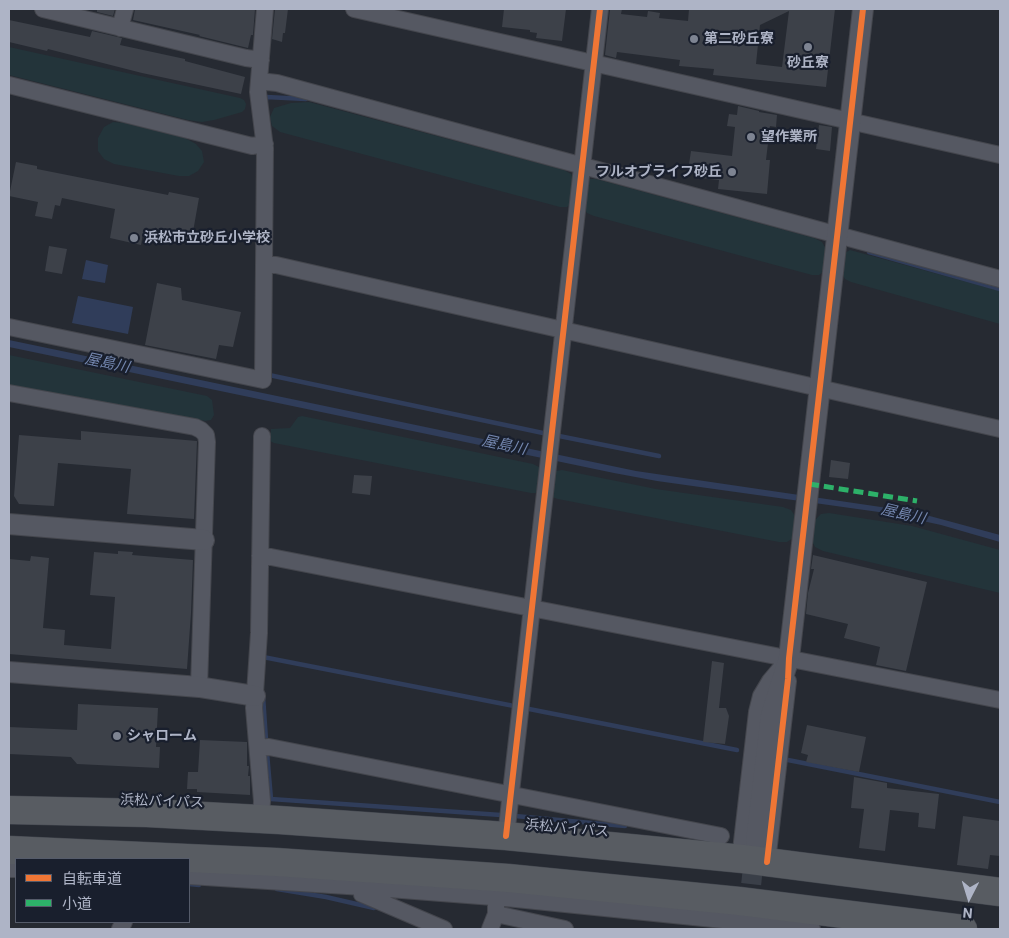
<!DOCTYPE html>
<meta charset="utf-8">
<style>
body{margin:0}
#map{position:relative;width:1009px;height:938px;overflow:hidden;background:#262a32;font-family:Roboto,"Noto Sans JP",sans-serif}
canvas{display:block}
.frame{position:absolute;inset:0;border:10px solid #aeb4c6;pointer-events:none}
.legend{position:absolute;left:15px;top:858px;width:175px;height:65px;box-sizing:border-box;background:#191f2d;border:1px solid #555b6a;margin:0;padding:6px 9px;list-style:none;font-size:15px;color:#aeb4c6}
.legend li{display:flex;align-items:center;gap:10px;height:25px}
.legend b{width:25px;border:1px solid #555b6a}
.north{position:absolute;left:944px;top:873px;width:50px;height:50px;-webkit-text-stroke:4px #191f2d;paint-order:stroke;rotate:185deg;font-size:14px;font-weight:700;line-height:20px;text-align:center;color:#aeb4c6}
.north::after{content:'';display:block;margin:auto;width:18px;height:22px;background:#aeb4c6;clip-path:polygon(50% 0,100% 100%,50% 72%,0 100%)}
</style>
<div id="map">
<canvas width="1009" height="938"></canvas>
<div class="frame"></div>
<ul class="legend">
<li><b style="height:6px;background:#f07635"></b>自転車道</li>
<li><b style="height:6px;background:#2db169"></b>小道</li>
</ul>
<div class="north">N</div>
</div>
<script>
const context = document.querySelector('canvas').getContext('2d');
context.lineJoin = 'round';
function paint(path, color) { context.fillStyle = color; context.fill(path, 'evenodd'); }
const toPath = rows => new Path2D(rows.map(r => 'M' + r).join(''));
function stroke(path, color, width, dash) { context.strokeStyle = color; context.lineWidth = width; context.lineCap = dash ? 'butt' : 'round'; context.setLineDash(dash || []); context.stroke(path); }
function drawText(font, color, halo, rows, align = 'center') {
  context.font = font + ' Roboto,"Noto Sans JP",sans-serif'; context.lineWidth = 4.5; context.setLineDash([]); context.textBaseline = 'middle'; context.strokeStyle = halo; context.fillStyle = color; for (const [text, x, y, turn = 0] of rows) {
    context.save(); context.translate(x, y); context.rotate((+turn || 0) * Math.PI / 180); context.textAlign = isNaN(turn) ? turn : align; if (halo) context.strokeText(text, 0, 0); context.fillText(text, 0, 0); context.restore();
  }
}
const green = toPath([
 [9,47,240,98,244,100,246,104,245,109,242,112,214,120,202,122,188,120,9,75],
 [309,102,564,170,571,174,575,180,572,203,567,207,560,207,280,132,272,126,270,117,274,108,291,103],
 [113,122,124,123,185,138,196,144,202,151,204,162,198,171,189,176,179,176,114,164,104,159,98,151,98,138,104,127],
 [589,179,596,179,814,238,822,242,826,249,824,271,819,275,812,275,594,216,587,213,582,206,584,183],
 [850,250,1000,291,1000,324,851,282,845,279,842,274,845,253],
 [9,355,207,396,212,400,214,415,211,420,205,421,9,385],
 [302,416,533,464,539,467,542,472,540,490,536,493,531,493,274,443,270,441,271,429,290,428,298,417],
 [562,470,656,489,783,507,791,510,795,516,793,538,787,542,779,542,558,499,552,497,556,471],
 [829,513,912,526,1000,550,1000,593,823,551,815,547,812,541,815,520,821,514]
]);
const water = toPath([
 [86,260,108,265,105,283,82,279],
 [78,296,133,307,128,334,72,323],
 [9,340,636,471,915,512,1000,535,1000,542,941,525,886,513,657,481,614,473,9,347]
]);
const stream = toPath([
 [266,101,266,97,306,99],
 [869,252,1000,289],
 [269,375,543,433],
 [559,436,659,456],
 [263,657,514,706],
 [263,696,266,740],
 [524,708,737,750],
 [267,753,271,799,501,815],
 [788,760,1000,802],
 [515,816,625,826],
 [189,884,199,885],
 [277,889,326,897,374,908]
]);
const building = toPath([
 [97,9,115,9,113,16,97,12],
 [135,9,255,9,253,35,251,35,248,48,199,36,200,35,133,20],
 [275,9,288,9,285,33,283,33,282,42,272,39],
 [504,9,566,9,562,41,536,38,537,33,530,32,530,30,502,27],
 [610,9,622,9,621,14,647,17,648,11,660,13,659,18,688,21,689,9,835,9,826,87,713,75,714,69,679,66,680,60,617,52,616,58,605,55],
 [789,11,782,67,756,64,760,25],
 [9,20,90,37,92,31,122,38,120,45,185,59,185,61,245,77,241,94,142,73,48,49,47,51,9,42],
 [738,106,759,111,759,112,777,115,776,127,770,126,766,160,770,160,767,194,718,189,719,180,701,178,702,173,688,171,691,151,732,156,735,127,727,126,729,114,737,115],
 [819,125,832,127,830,151,816,149],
 [16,162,37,166,37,169,168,195,169,192,199,198,191,243,143,233,141,245,110,238,115,209,62,198,60,206,55,205,52,219,35,216,38,202,9,196],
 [49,246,67,249,62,274,45,271],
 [157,283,181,288,182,300,241,312,233,347,219,345,216,359,145,345],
 [81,431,197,441,194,519,127,514,131,469,58,463,54,506,19,504,14,496,19,435,81,440],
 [831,460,850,463,848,479,829,477],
 [354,475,372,476,370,495,352,493],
 [118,551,133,552,132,555,193,560,191,613,187,669,9,654,9,559,30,561,31,556,49,558,43,628,65,630,64,645,111,649,115,597,90,595,94,552,118,554],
 [813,555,927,582,906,671,876,665,880,647,844,638,848,624,806,614,808,593,814,569,811,569],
 [712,661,724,663,719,708,726,708,729,716,725,744,703,742],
 [78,704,158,708,156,747,160,747,159,768,77,764,71,757,9,754,9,727,77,730],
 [807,725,866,737,859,772,806,762,808,755,801,753],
 [200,740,247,742,247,766,249,766,248,776,250,776,250,795,197,792,197,789,187,789,188,772,198,772],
 [854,777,887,783,887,788,939,794,935,829,918,827,919,813,890,810,885,851,859,848,864,809,851,808],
 [963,816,1000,821,1000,856,990,855,988,869,957,865]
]);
const tertiaryTunnel = toPath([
 [748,914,755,848]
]);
const minor = toPath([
 [43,9,246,58,261,60],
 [354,9,1000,155],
 [120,28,125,9],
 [259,81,277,83,1000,279],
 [9,85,252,146,265,144],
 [264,265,276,265,1000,429],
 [9,327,263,380,265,148,258,92,265,9],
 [9,393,195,427,201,430,206,435,207,442,199,687],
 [260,556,271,557,1000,700],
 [258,748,269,747,721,836],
 [261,819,262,801,254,708,259,633,262,436],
 [506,836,600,9],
 [740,859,757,712,761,696,770,681,786,662],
 [767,862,788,681],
 [9,869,16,869],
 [189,876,363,887,506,898,812,929],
 [363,887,362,894,444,929],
 [496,914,565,929],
 [120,929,124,922],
 [490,929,496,914,496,904]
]);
const tertiary = toPath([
 [9,524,204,540],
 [9,672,199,687,255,696],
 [756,841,771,715,789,658,863,9]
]);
const trunk = toPath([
 [9,810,147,813,279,820,506,836,743,859,1000,892],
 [9,850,276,862,508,878,739,901,963,929]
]);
const quiet = toPath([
 [809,484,917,501]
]);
const cycleway = toPath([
 [506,836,600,9],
 [767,862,788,679,789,658,863,9]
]);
const markers = [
 [694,39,5,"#7e8492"],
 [808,47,5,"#7e8492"],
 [751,137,5,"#7e8492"],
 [732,172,5,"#7e8492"],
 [134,238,5,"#7e8492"],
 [117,736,5,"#7e8492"]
];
const poiNames = [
 ["第二砂丘寮",704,39],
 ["砂丘寮",808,63,"center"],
 ["望作業所",761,137],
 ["フルオブライフ砂丘",722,172,"right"],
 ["浜松市立砂丘小学校",144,238],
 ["シャローム",127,736]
];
const streetNames = [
 ["浜松バイパス",162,802,2],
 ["浜松バイパス",567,829,5]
];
const waterNames = [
 ["屋島川",107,364,12],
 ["屋島川",504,446,12],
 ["屋島川",903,515,13]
];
paint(green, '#23343a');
paint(water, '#303d5a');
stroke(stream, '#303d5a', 4.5);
paint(building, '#3d4149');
stroke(tertiaryTunnel, '#3a3f48', 20, [20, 10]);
stroke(minor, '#44464d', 18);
stroke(tertiary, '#44464d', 22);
stroke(trunk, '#42464e', 29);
stroke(minor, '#555862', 16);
stroke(tertiary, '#555862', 20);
stroke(trunk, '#585c62', 28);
stroke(quiet, '#2db169', 5, [10, 5]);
stroke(cycleway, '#f07635', 6);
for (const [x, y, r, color] of markers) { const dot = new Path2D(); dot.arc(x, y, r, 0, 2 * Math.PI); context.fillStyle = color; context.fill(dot); stroke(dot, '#191f2d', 2); }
drawText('bold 14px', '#aeb4c6', '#191f2d', poiNames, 'left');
drawText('14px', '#aeb4c6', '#191f2d', streetNames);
drawText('italic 15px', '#7487af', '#191f2d', waterNames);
</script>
